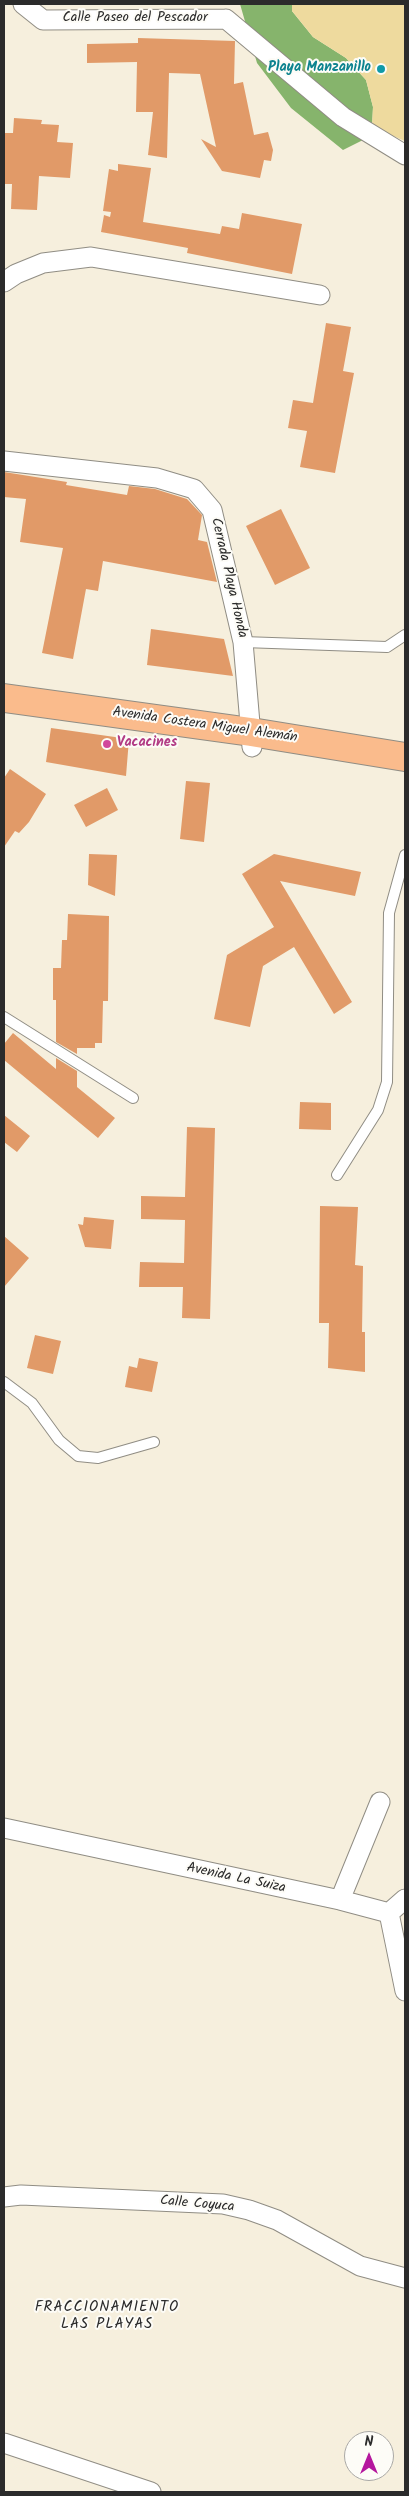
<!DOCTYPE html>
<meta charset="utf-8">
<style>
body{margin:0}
#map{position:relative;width:409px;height:2496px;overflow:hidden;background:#f6efdd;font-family:Kalam,sans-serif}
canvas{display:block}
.frame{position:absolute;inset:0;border:5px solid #2b2b2b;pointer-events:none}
.north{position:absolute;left:344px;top:2431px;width:50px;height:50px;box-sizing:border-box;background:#fdfcf7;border:1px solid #a9a8a5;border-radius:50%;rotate:0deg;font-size:14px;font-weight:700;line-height:20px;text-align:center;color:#2b2b2b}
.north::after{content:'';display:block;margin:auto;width:18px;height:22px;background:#b5179e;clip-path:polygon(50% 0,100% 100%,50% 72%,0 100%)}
</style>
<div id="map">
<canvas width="409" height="2496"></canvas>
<div class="frame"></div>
<div class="north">N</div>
</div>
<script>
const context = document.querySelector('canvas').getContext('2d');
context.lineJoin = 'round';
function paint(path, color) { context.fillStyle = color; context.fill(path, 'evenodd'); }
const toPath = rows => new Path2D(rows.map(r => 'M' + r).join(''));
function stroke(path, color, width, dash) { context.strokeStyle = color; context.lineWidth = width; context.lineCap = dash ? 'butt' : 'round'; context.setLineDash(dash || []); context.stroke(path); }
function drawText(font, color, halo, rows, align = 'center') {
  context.font = font + ' Kalam,sans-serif'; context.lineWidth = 4; context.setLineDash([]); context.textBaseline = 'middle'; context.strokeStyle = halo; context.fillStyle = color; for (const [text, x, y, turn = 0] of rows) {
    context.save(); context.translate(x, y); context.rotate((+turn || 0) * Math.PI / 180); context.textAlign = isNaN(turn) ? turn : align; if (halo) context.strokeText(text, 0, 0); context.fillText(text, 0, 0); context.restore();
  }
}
const forest = toPath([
 [240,4,292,4,292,11,313,37,346,58,366,80,373,107,372,127,365,139,343,150,291,108,257,63]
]);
const sand = toPath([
 [292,4,405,4,405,141,372,127,373,107,366,80,346,58,313,37,292,11]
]);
const building = toPath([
 [138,38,235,41,234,84,243,82,254,135,268,132,273,150,271,161,264,160,260,178,222,171,201,139,216,147,200,74,169,73,167,158,148,155,153,112,136,112,137,62,87,63,87,44,138,43],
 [14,118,42,120,41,124,59,125,57,142,73,143,70,178,39,176,37,210,11,209,12,184,4,184,4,133,13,133],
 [118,164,151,168,143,222,220,234,222,226,239,229,242,213,302,224,292,274,187,253,188,248,101,232,104,215,110,217,111,212,103,211,109,169,118,171],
 [326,323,351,327,343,371,354,373,335,473,300,467,307,431,288,428,293,400,313,403],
 [4,472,67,482,66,485,127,495,129,486,155,489,187,499,202,515,198,540,207,542,217,582,103,561,98,591,86,589,73,659,42,653,63,548,20,542,26,499,4,497],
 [281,509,310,568,275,585,246,526],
 [151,629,224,639,233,676,147,665],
 [51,728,129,739,126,776,46,762],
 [10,769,46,794,29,822,19,833,15,831,4,847,4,778],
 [186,781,210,783,204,842,180,839],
 [107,788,118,810,86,827,74,805],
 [89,854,117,855,115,896,88,885],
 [274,854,361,872,355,896,280,881,352,1002,334,1014,294,947,263,966,250,1027,214,1019,227,955,274,927,242,874],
 [68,914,109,916,108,1001,103,1001,102,1043,95,1043,95,1048,77,1048,77,1054,56,1042,56,1000,53,1000,53,968,61,968,62,940,67,940],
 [13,1033,56,1069,56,1058,77,1071,77,1087,115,1118,98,1138,4,1060,4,1044],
 [300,1102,331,1103,331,1130,299,1129],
 [4,1115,30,1136,17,1152,4,1142],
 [187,1127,215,1128,210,1319,182,1318,183,1287,139,1287,140,1262,184,1263,185,1220,141,1219,141,1196,185,1197],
 [320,1206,358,1207,355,1265,363,1266,362,1332,365,1332,365,1372,328,1368,329,1323,319,1323],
 [84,1217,114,1220,111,1249,85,1247,78,1224,83,1225],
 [4,1236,29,1258,4,1287],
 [35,1335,61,1341,53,1374,27,1368],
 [139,1358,158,1362,152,1392,125,1387,129,1366,137,1368]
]);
const service = toPath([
 [243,642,387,647,405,635],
 [4,1017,133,1098],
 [337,1175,378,1110,387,1082,389,913,405,855],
 [4,1382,32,1403,59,1440,78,1456,98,1458,154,1442]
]);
const minor = toPath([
 [23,4,43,20,226,19],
 [226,19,343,117,405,155],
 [4,282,16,274,43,263,91,257,320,295],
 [4,461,157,478,194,489,212,510,243,642,252,747],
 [4,1828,340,1900,389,1913,405,1991],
 [340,1900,380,1802],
 [389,1913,405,1899],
 [4,2197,21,2195,223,2204,249,2210,277,2220,360,2266,405,2278],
 [4,2443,151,2492]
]);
const primary = toPath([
 [4,698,251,732,405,757]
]);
const markers = [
 [381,69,5,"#0f9aa8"],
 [107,744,5,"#d1479c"]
];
const streetNames = [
 ["Calle Paseo del Pescador",135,19],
 ["Cerrada Playa Honda",228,578,77],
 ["Avenida Costera Miguel Alemán",205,726,8],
 ["Avenida La Suiza",236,1879,12],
 ["Calle Coyuca",197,2205,5]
];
const cultureNames = [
 ["Playa Manzanillo",371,69]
];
const hotelNames = [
 ["Vacacines",117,744]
];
const neighbourhoodNames = [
 ["FRACCIONAMIENTO",107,2308],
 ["LAS PLAYAS",107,2325]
];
paint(forest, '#86b46c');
paint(sand, '#eeda9e');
paint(building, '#e19a68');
stroke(service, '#908d84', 12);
stroke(minor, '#908d84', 21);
stroke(primary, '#908d84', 30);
stroke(service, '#fff', 10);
stroke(minor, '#fff', 19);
stroke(primary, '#fabb8c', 28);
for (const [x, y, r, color] of markers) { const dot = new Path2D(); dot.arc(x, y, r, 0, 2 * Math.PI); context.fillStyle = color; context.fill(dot); stroke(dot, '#fdfcf7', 2); }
drawText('14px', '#2b2b2b', '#fdfcf7', streetNames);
drawText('bold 14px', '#0d838f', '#fdfcf7', cultureNames, 'right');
drawText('bold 14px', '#b23c85', '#fdfcf7', hotelNames, 'left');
context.letterSpacing = '1px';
drawText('15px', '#2b2b2b', '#fdfcf7', neighbourhoodNames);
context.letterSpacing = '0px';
</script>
